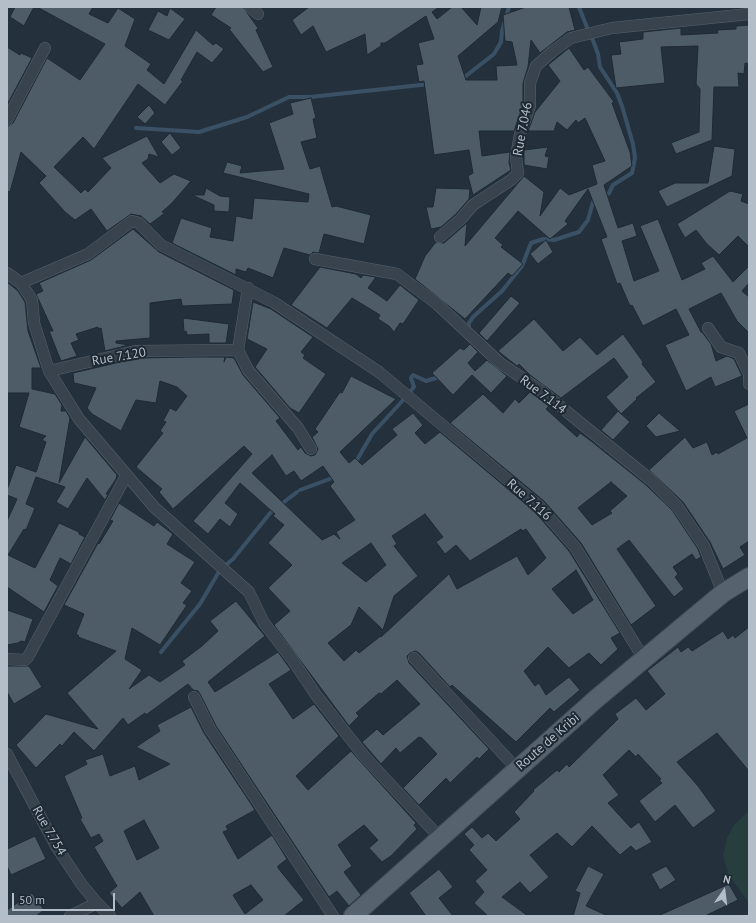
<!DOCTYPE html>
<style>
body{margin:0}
#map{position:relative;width:756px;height:923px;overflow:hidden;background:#24313d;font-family:"PT Sans",sans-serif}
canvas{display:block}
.frame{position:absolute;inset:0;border:8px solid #b4bec8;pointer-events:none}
.north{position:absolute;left:704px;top:871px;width:40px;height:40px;-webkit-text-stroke:3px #1d2832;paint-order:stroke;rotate:14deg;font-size:11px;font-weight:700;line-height:16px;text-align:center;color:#b4bec8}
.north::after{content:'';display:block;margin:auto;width:14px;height:18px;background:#b4bec8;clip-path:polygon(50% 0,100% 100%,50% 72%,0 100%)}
.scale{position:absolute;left:12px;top:893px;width:103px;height:18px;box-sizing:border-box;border:2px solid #b4bec8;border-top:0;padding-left:5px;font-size:12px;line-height:14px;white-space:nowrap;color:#b4bec8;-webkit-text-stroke:3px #1d2832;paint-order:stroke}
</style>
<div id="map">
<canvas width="756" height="923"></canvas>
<div class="frame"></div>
<div class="north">N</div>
<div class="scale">50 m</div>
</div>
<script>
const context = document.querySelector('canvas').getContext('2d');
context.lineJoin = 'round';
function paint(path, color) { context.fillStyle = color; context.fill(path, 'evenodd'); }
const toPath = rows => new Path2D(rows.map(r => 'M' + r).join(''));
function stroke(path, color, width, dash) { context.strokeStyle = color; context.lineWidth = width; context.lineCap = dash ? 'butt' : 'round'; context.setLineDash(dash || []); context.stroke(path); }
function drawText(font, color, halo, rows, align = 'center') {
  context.font = font + ' "PT Sans",sans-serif'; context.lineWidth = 4; context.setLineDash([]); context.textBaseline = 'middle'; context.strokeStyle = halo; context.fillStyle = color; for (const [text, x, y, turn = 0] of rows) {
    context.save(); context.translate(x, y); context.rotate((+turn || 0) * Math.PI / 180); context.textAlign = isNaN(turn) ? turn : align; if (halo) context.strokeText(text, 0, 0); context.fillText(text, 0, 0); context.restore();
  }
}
const green = toPath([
 [749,811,749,903,728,874,723,855,727,838,734,825]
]);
const stream = toPath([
 [579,7,588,30],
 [591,35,598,54,600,67,617,93,622,106,633,144,635,158,632,173,613,185,609,193,603,197],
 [462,79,494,54,501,42,502,31,509,7],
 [136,128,199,132,247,117,289,97,310,97,430,84],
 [468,331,469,323,473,317,502,291,522,266,531,243,543,239,554,240,579,232,588,220,593,202,597,199],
 [407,395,414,387,411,378,413,375,426,381,436,378],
 [354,465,372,434,405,398],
 [300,490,335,477],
 [161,652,200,604,220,570,233,559,271,512,297,492]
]);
const building = toPath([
 [15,7,34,7,24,26,10,17,15,7],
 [37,7,93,7,89,14,108,23,118,8,135,19,125,46,151,64,147,70,164,84,196,30,213,45,216,43,224,49,212,63,197,52,181,80,183,81,165,105,138,84,94,149,83,137,54,167,81,193,85,189,88,192,111,168,102,158,147,136,159,157,149,154,148,159,142,163,160,183,174,174,191,181,172,203,162,212,165,213,150,224,141,216,131,214,107,231,91,209,75,220,65,212,39,183,46,176,21,152,10,192,7,191,7,127,13,123,47,58,80,80,105,44,37,7],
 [216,7,243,7,258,28,256,30,273,67,263,72,229,29,231,28,211,15,216,7],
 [309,7,439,7,432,12,437,19,452,7,461,7,477,25,481,7,502,7,498,22,458,56,466,80,497,80,496,66,517,65,512,42,505,41,503,15,526,7,569,7,575,30,567,32,540,53,531,40,528,67,523,83,523,105,514,131,479,131,482,156,510,152,509,163,511,170,473,195,468,176,473,173,469,150,434,155,424,81,419,82,416,65,423,64,418,43,434,39,426,16,385,43,381,43,381,46,367,55,365,34,326,52,313,26,301,35,292,20,309,7],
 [170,8,185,19,169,40,148,30,158,11,167,16,170,8],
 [749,25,749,64,745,63,744,74,738,73,739,87,714,87,712,140,676,154,671,143,699,132,700,89,696,84,698,46,661,47,665,83,616,88,611,55,621,54,619,42,643,39,643,32,681,28,681,35,718,33,717,30,736,29,736,26,749,25],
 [7,47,20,55,21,53,32,58,7,105,7,47],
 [569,48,584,70,588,67,614,102,612,103,630,152,632,166,604,185,618,228,633,223,637,236,622,241,634,281,659,271,640,226,658,219,682,280,705,269,701,263,713,256,733,282,749,266,749,283,742,291,749,297,749,333,737,321,721,293,689,309,701,332,702,332,711,344,716,361,727,356,734,359,742,376,715,387,711,377,686,391,665,345,689,335,676,309,643,326,632,305,630,306,620,283,617,284,601,239,607,237,588,189,565,221,568,224,550,239,518,211,495,238,503,245,501,247,523,264,512,276,508,273,465,319,415,279,425,256,436,242,444,243,467,223,465,246,524,176,544,192,540,216,560,188,569,195,597,184,592,165,605,161,585,118,578,123,576,120,567,130,557,122,554,131,528,131,535,112,560,81,548,65,569,48],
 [311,98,316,118,313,119,317,138,301,142,310,169,320,166,332,207,336,206,371,215,364,244,324,234,319,253,313,252,310,255,284,248,273,278,248,268,246,272,236,269,236,275,172,243,181,218,212,228,210,237,233,241,236,216,252,219,254,198,308,202,309,194,223,173,227,162,242,166,240,173,284,169,269,123,293,114,290,103,311,98],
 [149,105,155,113,145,124,137,117,149,105],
 [170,133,181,148,172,155,161,142,170,133],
 [714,146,735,149,732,176,667,207,658,191,675,183,708,183,714,146],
 [548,147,545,156,549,157,547,169,524,165,524,150,548,147],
 [206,188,220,196,230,197,229,212,214,211,214,205,192,195,204,195,206,188],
 [436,188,470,189,469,199,456,214,441,227,431,229,426,207,433,207,436,188],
 [730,191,743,194,741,201,749,204,749,247,738,236,719,255,706,243,696,230,685,238,677,224,730,191],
 [133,229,159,252,234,290,232,304,182,306,181,299,150,303,150,338,116,341,116,343,129,345,105,351,101,328,98,329,98,327,76,334,79,340,71,343,77,356,61,361,49,331,53,331,36,294,43,291,39,283,91,260,133,229],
 [546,240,553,252,538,264,530,254,546,240],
 [320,267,356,274,361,278,363,275,376,277,368,288,387,301,400,285,419,300,403,324,400,323,394,332,389,326,378,319,380,315,352,298,327,328,291,305,320,267],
 [7,282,18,291,25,302,28,331,41,368,32,368,32,389,55,394,62,405,61,411,66,411,70,418,59,483,85,437,117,475,116,479,106,494,108,495,105,500,87,478,68,509,56,502,65,487,36,477,26,504,35,508,26,530,24,529,8,555,35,568,59,523,79,532,79,534,85,537,71,564,60,558,50,580,58,586,44,612,7,587,7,521,17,499,7,495,7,490,16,465,36,472,46,442,42,440,46,436,19,427,29,393,7,393,7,282],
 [511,296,520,303,487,341,479,333,511,296],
 [253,302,271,309,313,337,301,352,305,355,303,358,326,374,299,413,290,408,255,367,267,349,247,339,253,302],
 [183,318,229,324,226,343,209,343,209,334,187,335,186,331,184,332,183,318],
 [534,319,563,351,580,337,597,355,623,334,643,362,642,364,656,382,636,398,637,399,621,414,606,397,628,377,614,358,561,398,530,375,519,364,517,366,498,351,534,319],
 [470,344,478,352,468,363,475,371,487,360,507,376,491,393,472,375,453,395,432,373,460,348,464,350,470,344],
 [195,357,225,357,224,362,226,357,234,358,243,375,280,418,276,421,298,450,301,447,305,453,311,456,315,455,318,449,312,437,318,432,315,429,340,392,342,393,351,376,396,399,340,452,349,463,355,458,362,465,397,435,392,429,413,413,423,425,415,433,425,444,440,432,534,511,569,551,620,633,611,638,618,649,601,665,589,653,569,668,548,647,524,671,535,686,539,683,546,695,569,677,580,690,554,712,550,708,516,742,452,685,450,687,419,653,416,651,410,653,407,656,409,663,489,749,479,759,477,757,450,783,446,778,419,805,403,788,437,754,422,738,419,737,400,753,396,748,381,764,362,742,377,729,383,735,420,704,397,680,381,694,379,693,356,713,359,716,349,726,274,625,290,611,268,588,292,565,268,543,284,525,273,516,275,514,240,483,225,503,238,514,230,527,220,519,208,534,193,521,252,454,244,446,173,509,159,492,162,489,136,467,163,433,160,431,166,422,163,421,170,408,176,411,187,396,177,387,160,381,156,403,136,400,121,431,92,414,87,408,96,388,74,383,73,373,137,358,195,357],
 [272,455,286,476,294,471,301,481,323,466,334,482,330,486,355,520,336,532,340,539,334,534,322,540,252,473,272,455],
 [425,514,443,537,436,542,445,554,456,545,470,561,521,529,523,531,526,529,546,558,528,575,517,556,457,589,449,574,381,637,382,635,359,653,356,650,344,661,328,643,351,625,359,607,383,630,394,596,418,576,394,546,397,544,392,536,425,514],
 [371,543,386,565,366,582,342,563,371,543],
 [576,570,593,600,573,614,552,589,576,570],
 [530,392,549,406,546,409,577,437,580,433,591,441,646,485,672,510,698,549,701,557,696,560,692,554,673,567,678,574,675,577,684,589,674,597,629,540,617,549,656,606,631,625,581,543,544,501,450,423,483,394,503,413,515,399,519,403,530,392],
 [611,482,627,496,610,511,612,513,592,525,578,508,611,482],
 [749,404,749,541,740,547,745,555,723,569,710,542,683,502,649,470,685,437,693,448,707,442,712,455,717,452,718,454,747,438,734,411,749,404],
 [618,411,630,422,613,440,601,430,618,411],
 [659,413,680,431,656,437,646,426,659,413],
 [119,503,154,526,157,522,173,534,167,544,195,562,181,583,192,591,183,603,187,605,160,645,132,628,125,659,142,670,129,689,149,675,160,682,185,665,182,661,202,646,218,631,210,621,236,601,265,636,208,682,215,692,278,652,291,670,269,684,293,719,314,704,339,736,296,776,308,790,351,751,416,823,414,825,417,829,391,856,382,862,369,848,378,840,364,825,338,845,352,866,344,872,361,895,349,906,337,891,329,897,216,726,200,694,198,691,193,690,188,684,146,715,145,713,128,725,123,718,94,751,74,732,62,746,60,744,36,768,16,745,46,714,98,729,67,693,116,651,78,637,79,636,76,634,84,614,64,605,98,543,99,544,113,521,110,520,119,503],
 [7,610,33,619,25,642,21,641,18,643,7,645,7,610],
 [749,627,749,771,717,733,677,762,698,786,716,811,693,828,675,805,655,822,639,801,662,783,659,780,661,779,638,754,636,757,629,750,603,775,619,795,608,803,631,828,639,822,652,842,636,851,631,846,620,855,592,826,572,847,557,833,530,855,549,877,530,893,520,882,502,897,528,916,488,916,474,903,484,892,475,881,487,870,469,850,474,845,464,834,472,827,482,838,488,833,496,841,520,819,514,812,534,791,533,790,557,770,559,772,567,764,569,767,618,719,615,714,636,698,646,710,665,694,647,671,678,647,681,652,688,647,692,651,723,631,728,639,733,635,735,638,749,627],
 [7,666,29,666,42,687,14,704,7,692,7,666],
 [191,707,204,733,255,810,226,826,228,830,223,832,238,859,272,835,287,859,278,866,278,868,304,900,284,916,154,916,140,892,122,908,109,893,117,886,94,847,103,841,99,834,91,838,80,819,82,818,64,776,87,764,85,760,103,754,110,776,135,766,139,780,170,764,136,747,160,731,157,725,191,707],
 [144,820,159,848,137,860,124,831,144,820],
 [251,885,263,900,245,914,233,895,251,885],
 [35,836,46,859,11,875,7,866,7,849,35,836],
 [588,866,604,874,586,906,608,916,573,916,580,893,575,891,588,866],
 [666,866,676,880,660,890,651,874,666,866],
 [439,869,453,887,439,898,453,916,426,916,409,893,439,869],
 [729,884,738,900,705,916,658,916,729,884],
 [32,893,44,910,36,916,7,916,7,910,32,893]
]);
const minor = toPath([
 [250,7,258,14],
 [7,120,45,48],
 [440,237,461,219,473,205,511,180,518,173,516,157,520,134,530,106,530,83,536,66,553,51,571,38,612,28,749,14],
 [315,259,397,274,437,304,500,363,540,390,651,480,677,506,704,546,723,593],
 [7,273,21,283,32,300,34,323,49,371,136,351,238,350,248,288],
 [21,283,88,254,132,221,139,223,161,245,275,303,379,372,539,506,575,547,644,659],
 [708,328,721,347,739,353,749,374,749,384],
 [238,350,248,370,298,428,311,449],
 [49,371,79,419,154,507,249,592,264,623,292,659,316,695,364,756,441,839],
 [414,658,517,769],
 [7,659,25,660,28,657,126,476],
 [194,697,210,729,333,916],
 [7,754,56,846,82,885,97,903],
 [70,916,97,903,110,916]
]);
const primary = toPath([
 [353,916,596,699,723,593,749,577]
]);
const streetNames = [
 ["Rue 7.046",523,129,-79],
 ["Rue 7.120",119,357,-10],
 ["Rue 7.114",543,395,37],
 ["Rue 7.116",529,500,42],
 ["Route de Kribi",548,742,-41],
 ["Rue 7.754",49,831,60]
];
paint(green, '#263e3e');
stroke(stream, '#3a5165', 4);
paint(building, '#4d5c67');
stroke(building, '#1f2a34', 1);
stroke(minor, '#56616b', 12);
stroke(primary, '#414c56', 20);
stroke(minor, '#38434d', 11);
stroke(primary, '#56626d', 18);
drawText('13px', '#b4bec8', '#1d2832', streetNames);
</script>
